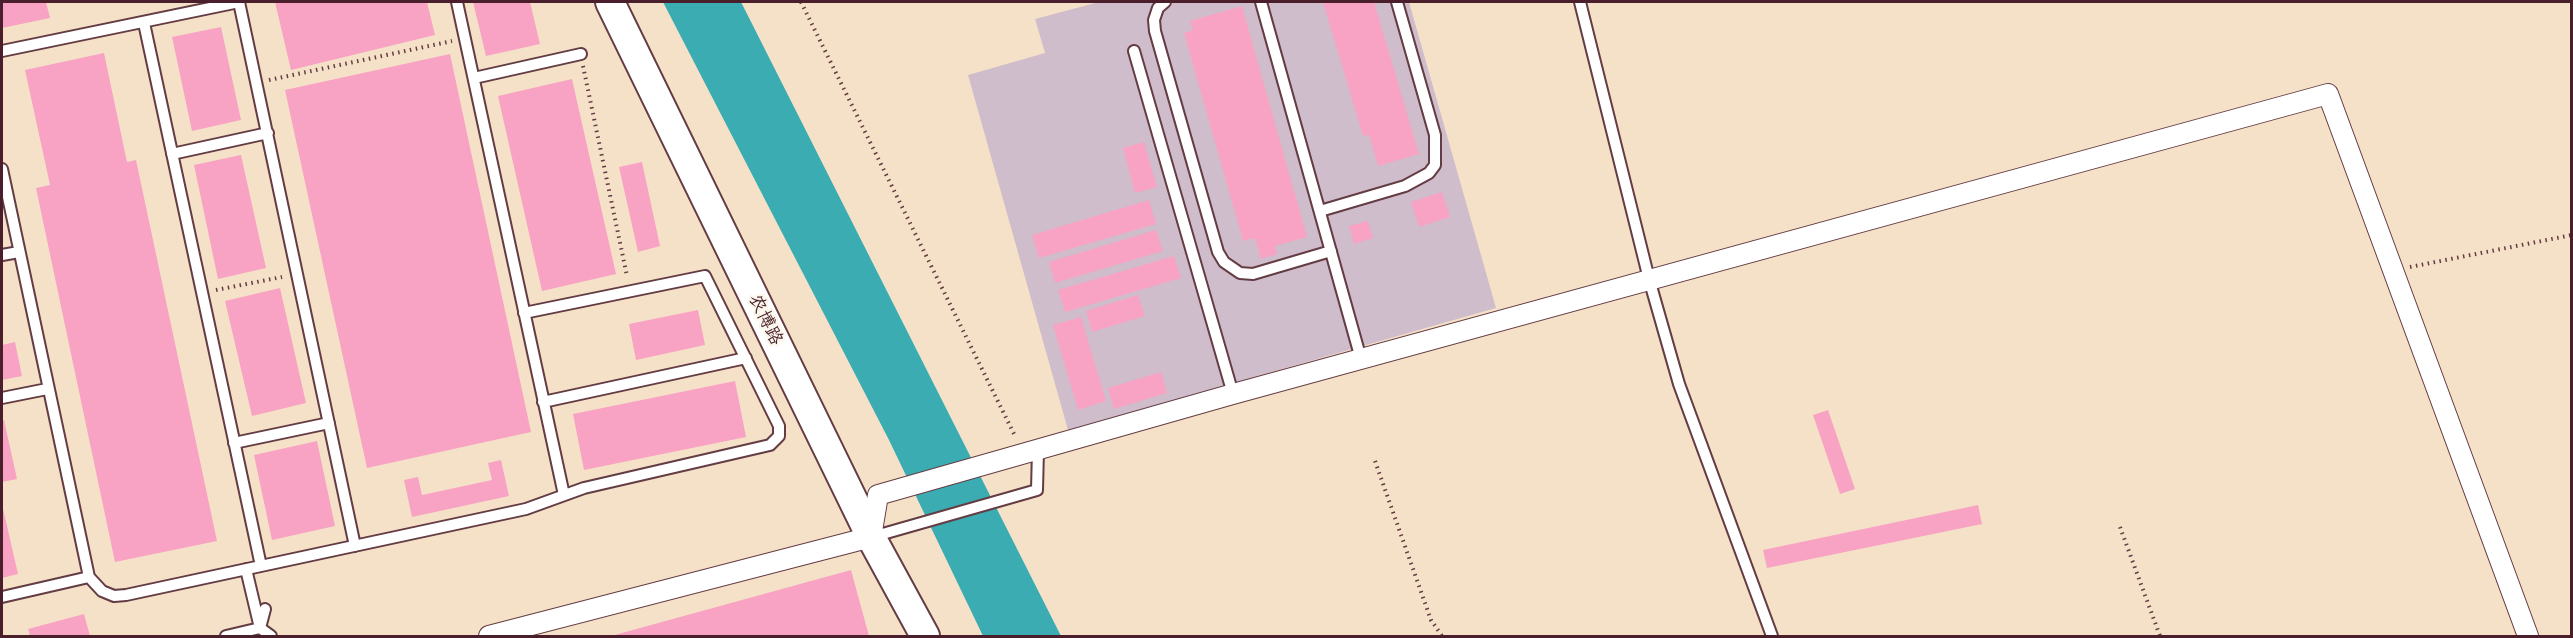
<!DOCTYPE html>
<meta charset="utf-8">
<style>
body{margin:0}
#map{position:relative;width:2573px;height:638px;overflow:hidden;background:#f5e1c8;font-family:Sriracha,sans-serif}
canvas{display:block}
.frame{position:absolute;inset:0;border:3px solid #4a1f2b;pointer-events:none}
</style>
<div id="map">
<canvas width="2573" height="638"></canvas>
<div class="frame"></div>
</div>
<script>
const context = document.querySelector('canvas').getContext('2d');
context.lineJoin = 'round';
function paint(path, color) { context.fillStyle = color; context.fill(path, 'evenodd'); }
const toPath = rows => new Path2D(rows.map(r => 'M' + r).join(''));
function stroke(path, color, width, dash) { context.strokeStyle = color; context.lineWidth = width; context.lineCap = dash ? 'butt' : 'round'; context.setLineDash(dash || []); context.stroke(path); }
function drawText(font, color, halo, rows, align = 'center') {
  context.font = font + ' Sriracha,"LXGW WenKai TC",sans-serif'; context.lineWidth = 5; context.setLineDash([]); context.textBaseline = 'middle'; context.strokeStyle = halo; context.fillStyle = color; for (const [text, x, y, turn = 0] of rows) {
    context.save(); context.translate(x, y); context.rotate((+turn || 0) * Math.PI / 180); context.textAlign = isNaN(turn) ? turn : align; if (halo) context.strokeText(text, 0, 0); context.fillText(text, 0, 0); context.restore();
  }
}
const industrial = toPath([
 [1099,2,1409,2,1496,308,1068,430,968,75,1045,53,1035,19]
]);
const water = toPath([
 [663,2,741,2,1061,636,983,636,889,440]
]);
const building = toPath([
 [2,2,46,2,50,18,2,28],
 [275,2,427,2,435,35,291,70],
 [473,2,530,2,540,44,486,56],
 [1323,2,1374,2,1419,154,1378,166,1369,135,1363,136],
 [1242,6,1307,237,1275,246,1277,254,1261,259,1255,238,1243,241,1184,33,1193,30,1190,21],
 [221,27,241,120,192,131,172,37],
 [104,53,127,162,136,160,217,541,115,562,36,188,50,185,25,70],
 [450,54,531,432,367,468,285,90],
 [572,79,616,274,542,291,498,96],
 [1144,142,1157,187,1135,193,1123,148],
 [241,155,266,268,218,279,194,165],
 [642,162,660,246,638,252,619,167],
 [1442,192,1450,217,1419,227,1411,202],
 [1149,200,1156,224,1039,258,1032,235],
 [1368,221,1373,238,1354,244,1349,226],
 [1156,230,1163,251,1055,283,1049,262],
 [1174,256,1181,278,1065,312,1058,290],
 [280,288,306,403,252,416,225,301],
 [1138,295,1145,316,1092,332,1086,311],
 [698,310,705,345,636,360,629,324],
 [1081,317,1106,401,1078,410,1053,325],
 [15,342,22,376,2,380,2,345],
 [1161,372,1167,393,1114,409,1108,388],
 [735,381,746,437,584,470,573,414],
 [1828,410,1855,489,1840,494,1813,415],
 [2,420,4,420,17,479,2,482],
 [317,441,335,526,272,540,254,455],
 [501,460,509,496,412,517,404,480,418,477,422,495,492,480,488,463],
 [2,504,18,574,2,578],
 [1978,505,1982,524,1767,568,1763,550],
 [851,570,869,636,611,636],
 [84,614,90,636,30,636,28,629]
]);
const path = toPath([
 [801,2,1015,436],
 [583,66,627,276],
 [269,80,452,41],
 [2410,267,2572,235],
 [216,290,282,277],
 [1375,461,1431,620,1442,636],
 [2120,527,2160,636]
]);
const lane = toPath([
 [239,2,355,546],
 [457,2,564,495],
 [1165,2,1158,8,1154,20,1155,31,1218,252,1224,262,1240,273,1253,274,1331,251],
 [1261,2,1361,359],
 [1580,2,1649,279,1679,384,1772,636],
 [144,23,261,566],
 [2,51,239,2],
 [1134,51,1233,394],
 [474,78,581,54],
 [172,154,268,133],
 [2,169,89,577,2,597],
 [1320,211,1405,186,1429,173,1435,165,1435,135,1397,2],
 [2,255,19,252],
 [2,398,47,389],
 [543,402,746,358],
 [234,443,329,423],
 [872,537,1037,490,1038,449],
 [246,569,260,628,271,636],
 [89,577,102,591,114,596,126,595,526,509,584,488,770,445,779,436,779,426,705,276,524,313],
 [226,636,260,628,265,609]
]);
const street = toPath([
 [489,636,871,537,878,495,1233,394,2328,94,2528,636]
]);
const secondary = toPath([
 [610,2,871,537,925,636]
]);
const streetNames = [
 ["农博路",765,320,64]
];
paint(industrial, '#d0bdcc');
paint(water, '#3aacb2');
paint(building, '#f8a3c3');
stroke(lane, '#643c43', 14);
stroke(street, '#643c43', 22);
stroke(secondary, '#643c43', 32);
stroke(path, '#643c43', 4, [1.5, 4.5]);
stroke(lane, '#fff', 10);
stroke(street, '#fff', 20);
stroke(secondary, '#fff', 28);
drawText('18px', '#4a1f2b', '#fbf7ec', streetNames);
</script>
